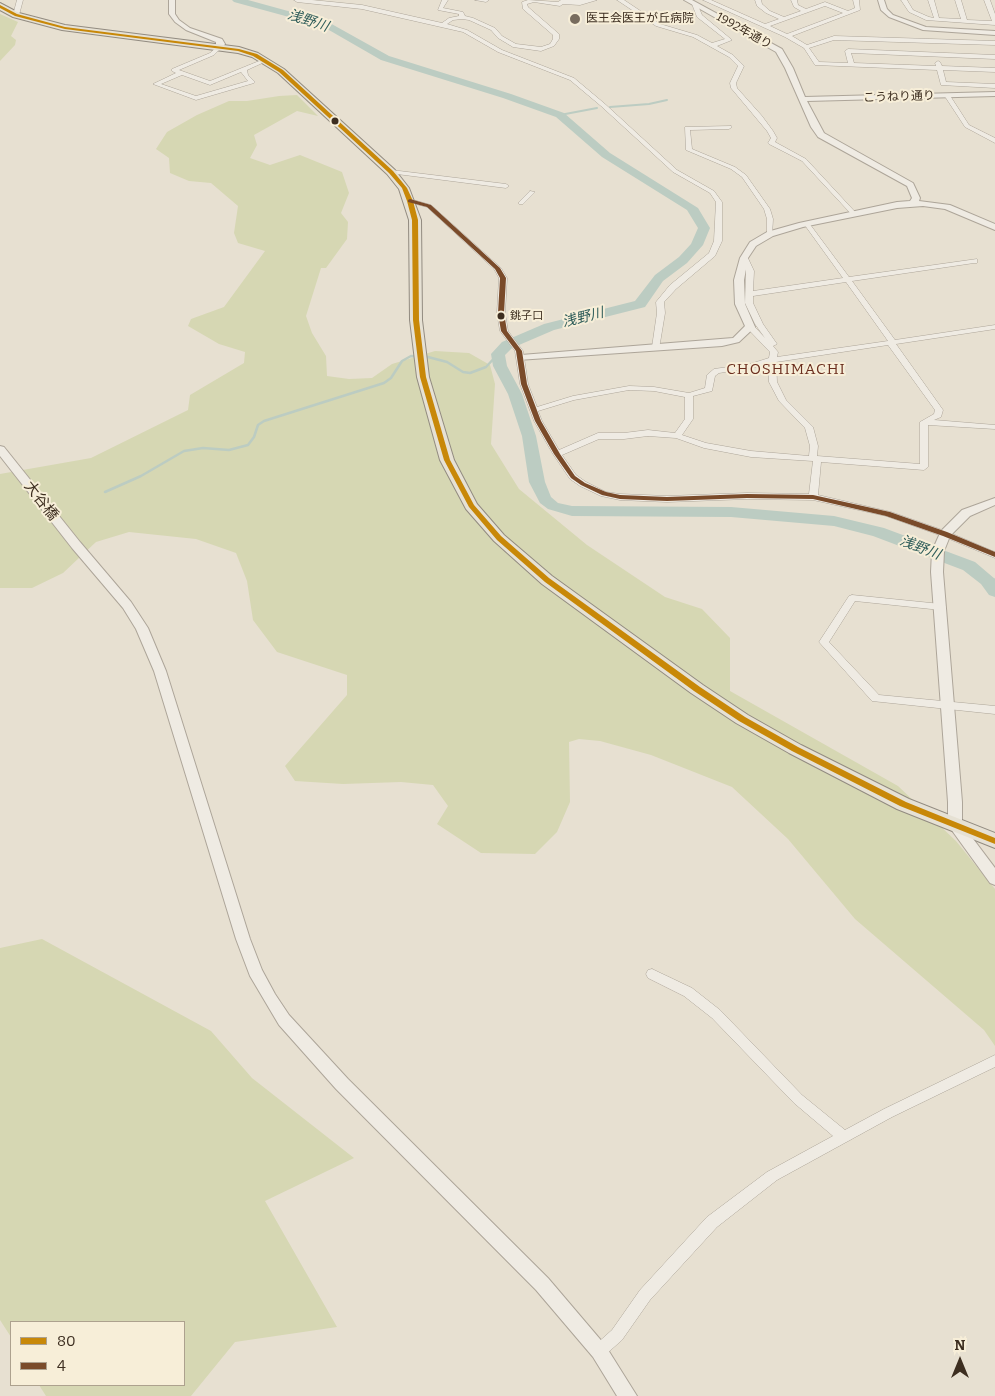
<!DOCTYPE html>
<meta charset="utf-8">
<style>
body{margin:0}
#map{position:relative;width:995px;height:1396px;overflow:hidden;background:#e7e0d1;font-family:Bitter,serif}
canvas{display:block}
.legend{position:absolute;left:10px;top:1321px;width:175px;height:65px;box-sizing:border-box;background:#f7eed8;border:1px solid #ada18e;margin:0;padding:6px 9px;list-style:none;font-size:15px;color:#3d2e20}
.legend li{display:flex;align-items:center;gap:10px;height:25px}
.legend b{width:25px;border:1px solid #ada18e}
.north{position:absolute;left:935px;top:1336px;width:50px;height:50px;-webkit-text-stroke:4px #f7eed8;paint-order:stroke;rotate:0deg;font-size:14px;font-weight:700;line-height:20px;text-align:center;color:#3d2e20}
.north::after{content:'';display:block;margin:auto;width:18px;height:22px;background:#3d2e20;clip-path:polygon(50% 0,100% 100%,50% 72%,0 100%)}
</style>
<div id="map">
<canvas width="995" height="1396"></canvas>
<ul class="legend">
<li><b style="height:6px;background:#c88808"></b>80</li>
<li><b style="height:6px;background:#7a4b2a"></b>4</li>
</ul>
<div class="north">N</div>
</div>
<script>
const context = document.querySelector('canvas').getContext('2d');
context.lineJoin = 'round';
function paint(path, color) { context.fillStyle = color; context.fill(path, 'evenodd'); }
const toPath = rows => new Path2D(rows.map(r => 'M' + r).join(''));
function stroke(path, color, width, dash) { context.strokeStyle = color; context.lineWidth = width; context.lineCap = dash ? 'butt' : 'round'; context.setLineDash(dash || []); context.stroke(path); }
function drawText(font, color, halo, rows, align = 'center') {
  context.font = font + ' Bitter,"Noto Sans JP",serif'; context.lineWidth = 4; context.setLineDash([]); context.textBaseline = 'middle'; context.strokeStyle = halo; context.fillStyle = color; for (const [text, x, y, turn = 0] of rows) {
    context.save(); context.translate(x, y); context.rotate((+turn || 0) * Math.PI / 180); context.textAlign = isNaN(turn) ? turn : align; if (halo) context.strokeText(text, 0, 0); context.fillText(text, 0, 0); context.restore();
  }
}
const green = toPath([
 [0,14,18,22,11,36,16,40,15,45,0,61],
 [297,95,318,116,297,111,254,135,257,145,250,158,270,165,300,155,342,172,349,193,341,213,348,222,347,239,326,268,321,268,306,316,312,333,326,356,327,376,349,379,372,378,392,364,435,351,469,353,490,365,495,384,491,444,519,489,587,545,665,597,702,609,730,638,730,691,898,786,956,841,995,889,995,1046,984,1030,855,919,788,839,732,787,651,755,600,741,579,739,569,742,570,802,557,832,535,854,481,853,437,824,448,806,433,785,401,782,343,784,295,781,285,766,347,695,347,675,277,652,253,620,247,581,236,553,196,539,129,532,96,542,63,573,32,588,0,588,0,474,91,458,188,410,190,395,244,363,245,352,219,344,188,326,191,319,224,307,265,251,238,243,234,233,238,206,211,183,189,181,170,173,169,158,156,149,167,132,197,115,229,101,247,101,279,96],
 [42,939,211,1031,252,1078,354,1158,265,1201,337,1327,235,1342,191,1396,46,1396,39,1385,184,1385,184,1322,11,1322,11,1337,0,1320,0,948]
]);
const streamFar2 = toPath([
 [610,107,649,104,667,100],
 [560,115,597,108]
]);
const streamFar1 = toPath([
 [105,492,141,476,184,451,203,448,229,450,248,445,254,437,258,425,264,421,384,383,391,378,402,361,411,356,428,357,447,362,463,372,470,373,486,367,498,354]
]);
const stream = toPath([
 [987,580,995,580]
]);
const river = toPath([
 [232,0,248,0,328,22,389,56,511,94,564,113,610,153,698,208,710,228,703,245,687,263,663,281,645,307,554,330,512,348,505,355,507,366,522,394,536,436,545,482,551,497,558,503,572,506,731,507,834,516,884,528,975,562,995,579,995,597,989,595,981,584,963,570,873,536,834,526,731,517,572,516,548,509,540,503,529,482,522,436,508,394,493,366,491,354,502,342,544,324,635,301,655,275,679,257,691,244,698,228,687,210,602,157,556,117,503,98,381,60,322,26,234,2,232,0]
]);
const minor = toPath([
 [17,0,23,0,19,15,16,17,13,15,17,0],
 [294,0,312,0,362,5,442,23,449,18,459,16,459,14,438,10,442,0,448,0,443,8,463,12,465,16,473,18,495,28,502,36,516,44,541,47,550,44,553,39,553,35,523,9,522,2,528,0,558,2,561,0,597,0,580,5,563,4,560,6,534,2,527,4,528,7,559,34,559,39,554,46,541,51,513,47,498,38,491,30,469,20,462,19,453,20,447,24,467,30,502,50,574,78,605,104,677,170,714,191,722,202,722,241,715,256,676,289,664,302,665,313,659,349,656,349,652,347,657,313,656,302,670,285,709,253,714,241,716,202,710,193,673,172,601,106,570,80,498,52,463,32,362,9,297,2,294,0],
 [475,0,489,0,486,2,475,0],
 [617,0,624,0,660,24,697,35,712,43,725,39,697,17,692,4,697,3,702,15,732,40,717,46,733,55,744,66,736,83,737,88,762,116,773,131,777,138,775,142,806,159,857,214,857,216,853,216,802,161,769,144,768,143,771,138,767,131,731,88,730,83,738,66,729,57,693,37,656,26,617,0],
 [703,0,711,0,765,24,779,19,766,13,757,6,755,0,761,0,762,4,770,11,784,17,801,11,794,7,791,0,797,0,798,5,806,9,825,2,848,11,855,8,853,0,859,0,860,10,792,36,807,45,834,36,995,41,995,45,834,40,809,48,819,62,848,63,845,51,848,49,995,55,995,59,851,53,854,63,936,66,935,63,938,61,940,62,942,66,995,68,995,72,943,70,946,82,995,84,995,88,941,85,937,70,815,65,804,48,785,37,703,0],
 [825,6,843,13,787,34,770,26,825,6],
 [901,0,907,0,913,10,929,17,934,18,928,0,934,0,939,18,961,19,955,0,961,0,967,20,992,21,984,0,990,0,995,14,995,25,926,20,909,12,901,0],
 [219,45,222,47,214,55,179,70,210,81,264,59,269,60,247,70,248,75,255,82,254,83,196,100,153,84,176,73,172,71,172,69,210,53,219,45],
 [241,72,248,81,196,96,161,84,182,75,210,85,241,72],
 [945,94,949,94,969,125,995,138,995,143,965,127,944,95,945,94],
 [731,126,732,127,729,129,690,130,692,149,735,167,746,175,770,209,773,219,772,235,767,234,767,219,764,209,742,177,731,169,686,150,685,127,731,126],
 [391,170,506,184,509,186,506,188,389,173,389,171,391,170],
 [530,191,535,192,523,204,519,204,519,202,530,191],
 [410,199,431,205,501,268,507,278,505,313,508,331,523,351,528,384,537,407,573,396,629,386,654,387,689,393,705,388,707,375,714,369,750,364,769,358,770,352,746,327,747,325,753,325,765,338,755,324,745,303,746,271,740,258,747,256,754,271,753,291,843,278,804,224,805,223,809,223,849,277,977,259,977,263,974,263,852,281,895,340,995,325,995,329,896,344,943,410,941,417,934,420,995,425,995,429,928,425,928,467,924,470,821,462,818,495,891,512,948,532,995,552,995,558,942,536,886,516,813,500,747,499,667,502,620,500,601,496,580,486,570,479,553,454,534,421,520,384,515,351,500,331,497,313,499,278,494,269,427,207,408,202,407,201,410,199],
 [846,282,888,341,777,357,778,352,773,346,777,344,763,324,753,303,753,296,846,282],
 [888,345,935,410,934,414,920,422,920,464,817,456,818,446,813,427,786,400,777,382,776,362,888,345],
 [768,364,769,382,779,401,805,428,810,446,809,456,751,451,706,443,682,435,693,419,693,396,712,391,715,376,719,373,751,368,768,364],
 [629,390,654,391,685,397,685,419,675,433,648,430,624,433,598,433,559,450,542,421,538,411,574,400,629,390],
 [648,436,676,438,704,448,751,457,813,461,809,494,747,493,667,496,620,494,606,492,586,482,576,475,562,455,599,439,624,439,648,436],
 [852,595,941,604,946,607,941,610,855,601,829,642,879,695,995,706,995,714,872,701,819,642,849,596,852,595],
 [652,969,692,988,720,1010,802,1095,845,1130,884,1109,995,1055,995,1067,892,1117,777,1180,717,1227,650,1300,622,1340,604,1356,599,1358,594,1356,592,1351,594,1346,612,1330,640,1290,707,1217,767,1172,833,1136,794,1103,712,1018,684,996,648,978,646,974,648,970,652,969]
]);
const tertiary = toPath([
 [169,0,175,0,175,14,179,20,190,28,222,39,225,44,222,49,216,49,216,42,186,30,175,22,169,14,169,0],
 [684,0,692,0,782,49,793,68,805,97,995,92,995,96,807,101,824,133,913,183,920,198,919,201,950,205,995,224,995,230,945,209,923,206,897,208,803,227,773,236,756,246,748,258,744,280,745,304,755,327,739,342,722,346,518,360,518,356,521,355,733,338,745,326,735,304,734,280,740,258,750,242,767,232,799,223,897,202,910,201,912,198,907,186,818,137,811,127,785,68,776,52,684,0],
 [878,0,884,0,887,9,893,15,926,27,995,31,995,35,923,30,889,17,881,10,878,0],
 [0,446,4,447,80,542,131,602,148,628,166,671,250,939,262,970,275,994,289,1015,348,1079,548,1278,605,1345,637,1396,617,1396,593,1357,536,1290,336,1089,279,1025,250,976,236,939,154,671,136,629,123,608,72,548,0,456,0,446],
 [995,498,995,505,970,516,950,536,944,551,943,572,962,802,962,824,995,868,995,885,990,883,948,825,948,802,931,572,932,551,941,531,962,510,995,498]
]);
const primary = toPath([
 [0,3,19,13,65,25,239,47,258,53,284,69,395,170,409,188,421,220,422,320,429,377,454,460,477,504,504,535,552,576,703,685,748,715,801,745,909,799,995,833,995,848,897,809,789,753,736,723,691,693,542,584,494,541,466,509,440,460,417,377,410,320,409,220,399,189,387,174,278,73,252,57,238,53,62,30,13,17,0,10,0,3]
]);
const bus1 = toPath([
 [0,5,17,14,65,27,239,49,257,54,283,70,393,171,407,188,413,201,418,220,419,320,426,377,450,460,474,505,501,536,549,578,700,687,745,717,798,747,906,802,995,838,995,844,900,806,792,751,739,721,694,691,545,582,497,540,469,507,444,460,420,377,413,320,412,220,407,201,402,188,389,173,279,72,253,56,238,51,65,29,15,16,0,8,0,5]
]);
const bus2 = toPath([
 [410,199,431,205,500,268,506,278,504,313,507,331,522,351,527,384,541,421,560,454,575,476,585,483,606,492,620,495,667,497,747,494,813,495,890,512,947,532,995,552,995,557,943,536,886,516,813,499,747,498,667,501,620,499,602,495,581,485,571,478,554,454,535,421,521,384,516,351,501,331,498,313,500,278,495,269,427,207,408,202,408,200,410,199]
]);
const markers = [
 [575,19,6,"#786c5e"],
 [335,121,4.5,"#3d2e20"],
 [501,316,4.5,"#3d2e20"]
];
const farBusnames = [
 ["銚子口",510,316]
];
const farPoinames = [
 ["医王会医王が丘病院",586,19]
];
const farStreetnames = [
 ["1992年通り",744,31,29],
 ["こうねり通り",899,97,-2]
];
const farWaternames = [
 ["浅野川",308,21,18],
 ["浅野川",583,318,-14],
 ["浅野川",920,548,21]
];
const farQuarternames = [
 ["CHOSHIMACHI",786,370]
];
const streetNames = [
 ["大谷橋",41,501,52]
];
paint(green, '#d6d7b3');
stroke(streamFar2, '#bcccc2', 2);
stroke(streamFar1, '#bcccc2', 2.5);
stroke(stream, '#bcccc2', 3);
paint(river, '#bcccc2');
stroke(minor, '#ada599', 1);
stroke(tertiary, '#ada599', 2);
stroke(primary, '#928b80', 2);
paint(minor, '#efebe3');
paint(tertiary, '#efebe3');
paint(primary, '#e6e1d4');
paint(bus1, '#c88808');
paint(bus2, '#7a4b2a');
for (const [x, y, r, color] of markers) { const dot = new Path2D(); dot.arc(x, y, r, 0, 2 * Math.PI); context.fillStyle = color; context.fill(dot); stroke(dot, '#f7eed8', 2); }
drawText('11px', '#3d2e20', '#f7eed8', farBusnames, 'left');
drawText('12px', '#3d2e20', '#f7eed8', farPoinames, 'left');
drawText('12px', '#3d2e20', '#f7eed8', farStreetnames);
drawText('italic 14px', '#2f5d5a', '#f7eed8', farWaternames);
context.letterSpacing = '1px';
drawText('15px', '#6b2e1e', '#f7eed8', farQuarternames);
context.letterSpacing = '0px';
drawText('15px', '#3d2e20', '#f7eed8', streetNames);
</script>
